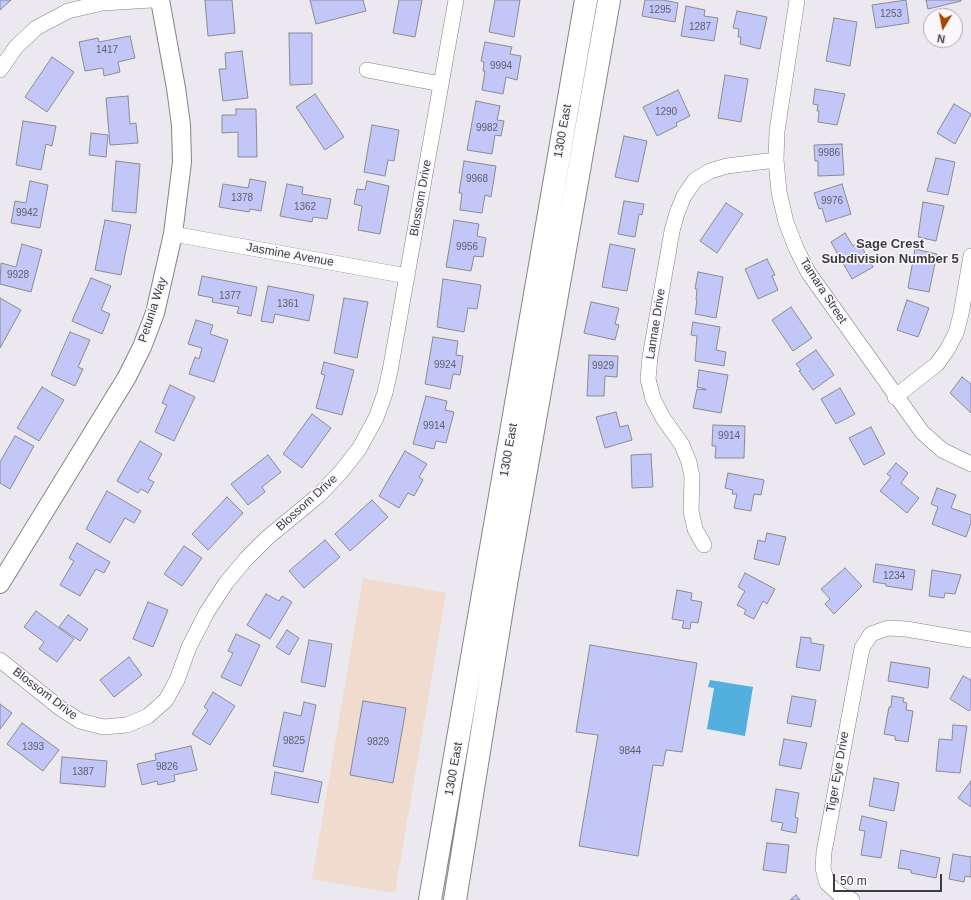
<!DOCTYPE html>
<style>
body{margin:0}
#map{position:relative;width:971px;height:900px;overflow:hidden;background:#ebe9ef;font-family:Arial,sans-serif}
canvas{display:block}
.north{position:absolute;left:923px;top:8px;width:40px;height:40px;box-sizing:border-box;background:#f9f6fc;border:1px solid #aeacb0;border-radius:50%;rotate:190deg;font-size:11px;font-weight:700;line-height:16px;text-align:center;color:#3d3c3e}
.north::after{content:'';display:block;margin:auto;width:14px;height:18px;background:#a64500;clip-path:polygon(50% 0,100% 100%,50% 72%,0 100%)}
.scale{position:absolute;left:833px;top:874px;width:109px;height:18px;box-sizing:border-box;border:2px solid #3d3c3e;border-top:0;padding-left:5px;font-size:12px;line-height:14px;white-space:nowrap;color:#3d3c3e;-webkit-text-stroke:3px #f9f6fc;paint-order:stroke}
</style>
<div id="map">
<canvas width="971" height="900"></canvas>
<div class="north">N</div>
<div class="scale">50 m</div>
</div>
<script>
const context = document.querySelector('canvas').getContext('2d');
context.lineJoin = 'round';
function paint(path, color) { context.fillStyle = color; context.fill(path, 'evenodd'); }
const toPath = rows => new Path2D(rows.map(r => 'M' + r).join(''));
function stroke(path, color, width, dash) { context.strokeStyle = color; context.lineWidth = width; context.lineCap = dash ? 'butt' : 'round'; context.setLineDash(dash || []); context.stroke(path); }
function drawText(font, color, halo, rows, align = 'center') {
  context.font = font + ' Arial,sans-serif'; context.lineWidth = 3; context.setLineDash([]); context.textBaseline = 'middle'; context.strokeStyle = halo; context.fillStyle = color; for (const [text, x, y, turn = 0] of rows) {
    context.save(); context.translate(x, y); context.rotate((+turn || 0) * Math.PI / 180); context.textAlign = isNaN(turn) ? turn : align; if (halo) context.strokeText(text, 0, 0); context.fillText(text, 0, 0); context.restore();
  }
}
const commercial = toPath([
 [363,578,446,593,395,893,312,879]
]);
const water = toPath([
 [710,680,753,687,745,736,707,729,714,688,708,687]
]);
const building = toPath([
 [0,0,11,0,0,10,0,0],
 [205,0,232,0,235,33,208,36,205,0],
 [310,0,363,0,366,11,316,24,310,0],
 [399,0,422,0,415,37,393,33,399,0],
 [495,0,520,0,514,37,489,32,495,0],
 [645,0,663,0,678,3,675,22,642,16,645,0],
 [906,0,909,23,876,28,872,5,906,0],
 [926,0,961,0,961,1,928,9,926,0],
 [686,6,705,10,704,16,718,18,714,41,681,36,686,6],
 [737,11,767,17,760,49,740,44,741,37,738,37,739,29,733,28,737,11],
 [834,18,857,22,850,66,826,61,834,18],
 [289,33,312,33,312,84,290,85,289,33],
 [130,36,135,58,118,62,120,72,104,76,103,68,85,71,79,42,98,38,99,42,130,36],
 [485,42,512,47,510,54,521,56,517,80,506,77,503,94,482,90,485,71,483,71,484,62,481,61,485,42],
 [242,51,248,98,223,101,219,69,226,69,225,53,242,51],
 [52,57,74,72,47,112,25,97,52,57],
 [725,75,748,79,741,122,718,118,725,75],
 [815,89,845,94,837,125,818,122,819,111,817,111,818,105,813,104,815,89],
 [678,90,690,116,676,123,677,126,657,136,643,107,678,90],
 [315,94,344,137,325,150,296,107,315,94],
 [128,96,130,124,136,123,138,143,110,145,106,98,128,96],
 [476,101,500,106,497,120,504,121,501,136,495,135,492,154,467,150,476,101],
 [954,104,971,114,955,144,937,133,954,104],
 [236,109,256,109,257,157,238,157,238,132,222,133,222,115,236,115,236,109],
 [23,121,56,126,52,146,46,144,41,170,16,165,23,121],
 [372,125,399,130,394,161,388,160,385,176,364,172,372,125],
 [91,133,108,135,106,157,89,155,91,133],
 [624,136,647,141,638,182,615,177,624,136],
 [842,144,844,175,818,176,818,161,815,161,814,145,842,144],
 [936,158,955,162,948,195,927,191,936,158],
 [116,161,140,164,136,213,112,211,116,161],
 [464,161,496,166,491,197,485,195,482,213,460,210,462,193,459,193,464,161],
 [250,179,266,182,261,211,250,209,249,212,219,207,223,184,248,188,250,179],
 [30,181,48,185,40,228,11,223,15,201,26,203,30,181],
 [367,181,389,186,380,234,358,230,362,206,354,204,357,189,365,190,367,181],
 [287,184,303,187,302,194,331,199,327,219,313,217,312,222,280,216,287,184],
 [842,184,851,214,826,222,822,208,819,209,814,193,842,184],
 [624,201,644,204,642,215,639,214,635,237,618,234,624,201],
 [923,202,944,206,936,241,918,237,923,202],
 [726,203,743,214,717,253,700,241,726,203],
 [105,220,131,225,121,275,95,270,105,220],
 [454,220,479,224,477,236,486,238,483,257,474,256,471,271,446,267,454,220],
 [845,233,853,246,859,242,873,267,852,279,831,242,845,233],
 [22,244,42,250,31,292,0,284,1,263,16,267,22,244],
 [610,244,635,249,627,291,602,287,610,244],
 [915,249,937,254,929,292,908,288,915,249],
 [767,259,775,275,772,276,778,290,758,299,745,269,767,259],
 [698,272,723,277,716,318,695,314,697,300,696,300,697,289,695,289,698,272],
 [202,276,257,287,251,316,237,313,239,307,212,302,213,298,198,295,202,276],
 [91,278,111,286,101,310,110,314,102,334,72,321,91,278],
 [443,279,481,285,477,309,468,308,464,332,437,327,443,279],
 [268,286,314,295,309,321,275,314,273,323,261,321,268,286],
 [0,298,21,310,0,348,0,298],
 [344,298,368,302,357,358,334,353,344,298],
 [907,300,929,308,918,337,897,330,907,300],
 [591,302,619,308,615,324,619,325,615,340,584,333,591,302],
 [791,307,812,338,793,351,772,320,791,307],
 [196,320,213,325,210,334,228,340,214,382,189,374,195,357,199,359,202,348,188,344,196,320],
 [693,322,720,327,716,350,726,352,724,366,695,361,697,336,691,335,693,322],
 [70,332,90,340,78,367,83,369,75,386,51,375,70,332],
 [433,337,458,341,456,355,463,356,460,375,453,374,450,389,425,384,433,337],
 [816,350,834,375,813,390,799,371,801,370,796,364,816,350],
 [589,355,618,356,617,377,605,376,604,396,587,396,589,355],
 [324,362,354,370,342,415,316,408,325,375,321,374,324,362],
 [699,370,728,375,721,413,693,408,697,389,706,390,706,389,697,387,699,370],
 [962,377,971,384,971,413,950,393,962,377],
 [170,385,195,397,174,441,155,432,167,405,162,403,170,385],
 [42,387,64,400,39,441,17,428,42,387],
 [840,388,855,414,836,424,821,399,840,388],
 [426,396,447,401,445,410,454,412,446,443,436,441,434,449,413,444,426,396],
 [616,412,620,427,628,425,632,440,605,448,596,417,616,412],
 [312,414,331,428,302,468,283,454,312,414],
 [713,425,745,426,744,458,715,458,716,446,712,446,713,425],
 [871,427,885,454,864,465,849,438,871,427],
 [15,436,34,446,10,489,0,483,0,462,15,436],
 [140,441,162,454,148,479,154,482,148,493,141,489,138,493,117,481,140,441],
 [405,451,427,464,419,477,423,480,414,496,408,493,399,508,379,496,405,451],
 [651,454,653,487,632,488,631,455,651,454],
 [268,455,281,472,262,487,265,492,248,505,231,484,268,455],
 [896,463,908,473,901,483,919,498,907,513,880,491,891,477,887,474,896,463],
 [728,473,764,480,761,495,754,494,751,511,734,508,737,494,732,494,733,490,725,488,728,473],
 [937,488,956,495,951,508,971,515,971,523,966,537,932,524,938,507,931,504,937,488],
 [107,491,141,511,134,523,125,518,110,543,86,529,107,491],
 [227,497,243,513,208,550,192,534,227,497],
 [372,500,388,517,350,551,335,534,372,500],
 [767,533,786,537,779,565,754,559,758,540,765,542,767,533],
 [325,540,340,557,304,588,289,571,325,540],
 [77,543,110,562,104,573,96,569,80,596,60,585,74,561,69,558,77,543],
 [184,546,202,558,182,586,164,574,184,546],
 [876,564,915,570,912,590,886,586,886,584,873,582,876,564],
 [845,568,862,586,834,614,825,604,830,599,821,589,845,568],
 [932,570,961,575,955,594,945,593,944,598,929,596,932,570],
 [745,573,775,589,767,604,763,601,754,619,744,614,746,610,737,605,745,591,738,587,745,573],
 [677,590,692,593,691,600,702,602,698,623,691,622,690,629,682,628,684,621,672,619,677,590],
 [266,594,279,601,282,596,292,602,270,639,247,625,266,594],
 [148,602,168,610,153,647,133,639,148,602],
 [36,611,74,639,57,662,39,649,44,642,24,627,36,611],
 [68,615,88,629,80,641,59,627,68,615],
 [287,630,299,638,289,655,276,647,287,630],
 [236,634,260,645,241,686,221,677,233,653,228,651,236,634],
 [801,637,811,638,811,643,824,645,820,671,796,667,801,637],
 [309,640,332,644,325,687,301,682,309,640],
 [590,645,697,663,682,752,666,750,663,766,653,765,638,856,579,846,598,735,576,732,590,645],
 [129,657,142,675,114,697,100,680,129,657],
 [891,662,930,668,928,688,888,681,891,662],
 [963,676,971,680,971,708,969,711,950,699,963,676],
 [213,692,235,706,210,745,192,734,208,710,204,707,213,692],
 [792,696,816,700,811,727,787,723,792,696],
 [892,696,904,698,903,702,907,703,906,710,913,711,908,742,895,740,895,736,884,734,889,707,891,707,892,696],
 [363,701,406,708,393,783,350,775,363,701],
 [304,702,316,705,303,772,273,766,284,712,301,716,304,702],
 [0,704,12,713,0,729,0,704],
 [22,723,59,750,43,771,7,744,22,723],
 [953,725,967,726,960,773,936,771,939,739,952,740,953,725],
 [784,739,807,743,801,769,779,765,784,739],
 [191,746,197,770,174,775,175,781,158,785,157,781,142,785,137,764,156,760,155,754,191,746],
 [62,757,107,761,105,787,60,783,62,757],
 [275,772,322,782,318,803,271,794,275,772],
 [874,778,899,783,894,811,869,806,874,778],
 [971,781,971,807,958,798,971,781],
 [776,789,799,793,795,817,798,818,796,833,781,830,783,823,771,821,776,789],
 [862,816,887,822,881,858,861,855,865,831,859,830,862,816],
 [767,843,789,845,786,873,763,870,767,843],
 [901,850,940,858,936,878,911,873,911,870,898,868,901,850],
 [953,854,971,857,971,877,965,876,964,882,949,879,953,854],
 [796,895,800,900,790,900,796,895]
]);
const minor = toPath([
 [797,0,777,131,776,160,779,192,786,222,796,248,808,272,922,432,942,450,971,464],
 [0,70,16,47,36,28,68,11,102,3,152,0],
 [367,70,441,84],
 [173,234,407,276],
 [895,397,937,364,947,350,956,333,961,314,971,256],
 [704,545,695,529,691,511,692,477,689,462,682,445,663,418,653,399,648,379,650,357,672,231,677,213,684,196,695,180,710,171,727,166,776,160],
 [0,660,60,708,80,721,103,727,127,725,148,716,166,700,177,680,189,647,207,612,226,583,246,559,267,538,319,495,340,473,359,449,376,418,385,393,390,371,456,0],
 [852,900,839,894,827,883,823,868,824,852,862,648,871,634,888,628,906,629,971,640]
]);
const tertiary = toPath([
 [0,584,127,377,142,347,155,313,173,234,182,162,181,125,176,88,160,0]
]);
const primary = toPath([
 [430,900,586,0],
 [455,900,506,584,609,0]
]);
const numberNames = [
 ["1295",660,10],
 ["1253",891,14],
 ["1287",700,27],
 ["1417",107,50],
 ["9994",501,66],
 ["1290",666,112],
 ["9982",487,128],
 ["9986",829,153],
 ["9968",477,179],
 ["1378",242,198],
 ["9976",832,201],
 ["1362",305,207],
 ["9942",27,213],
 ["9956",467,247],
 ["9928",18,275],
 ["1377",230,296],
 ["1361",288,304],
 ["9924",445,365],
 ["9929",603,366],
 ["9914",434,426],
 ["9914",729,436],
 ["1234",894,576],
 ["9825",294,741],
 ["9829",378,742],
 ["1393",33,747],
 ["9844",630,751],
 ["9826",167,767],
 ["1387",83,772]
];
const streetNames = [
 ["1300 East",563,131,-80],
 ["Blossom Drive",421,198,-80],
 ["Jasmine Avenue",290,255,10],
 ["Tamara Street",823,291,57],
 ["Petunia Way",153,310,-72],
 ["Lannae Drive",656,324,-81],
 ["1300 East",509,450,-80],
 ["Blossom Drive",307,503,-42],
 ["Blossom Drive",45,694,37],
 ["1300 East",454,769,-80],
 ["Tiger Eye Drive",838,772,-80]
];
const neighbourhoodNames = [
 ["Sage Crest",890,244],
 ["Subdivision Number 5",890,259]
];
paint(commercial, '#f1dbcf');
paint(water, '#53afdd');
paint(building, '#c3c7f7');
stroke(building, '#8a8b91', 1);
stroke(minor, '#858288', 16);
stroke(tertiary, '#858288', 20);
stroke(primary, '#858288', 24);
stroke(minor, '#fff', 15);
stroke(tertiary, '#fff', 18);
stroke(primary, '#fff', 22);
drawText('10px', '#5e5f6c', null, numberNames);
drawText('12px', '#3d3c3e', '#f9f6fc', streetNames);
drawText('bold 13px', '#3d3c3e', '#f9f6fc', neighbourhoodNames);
</script>
